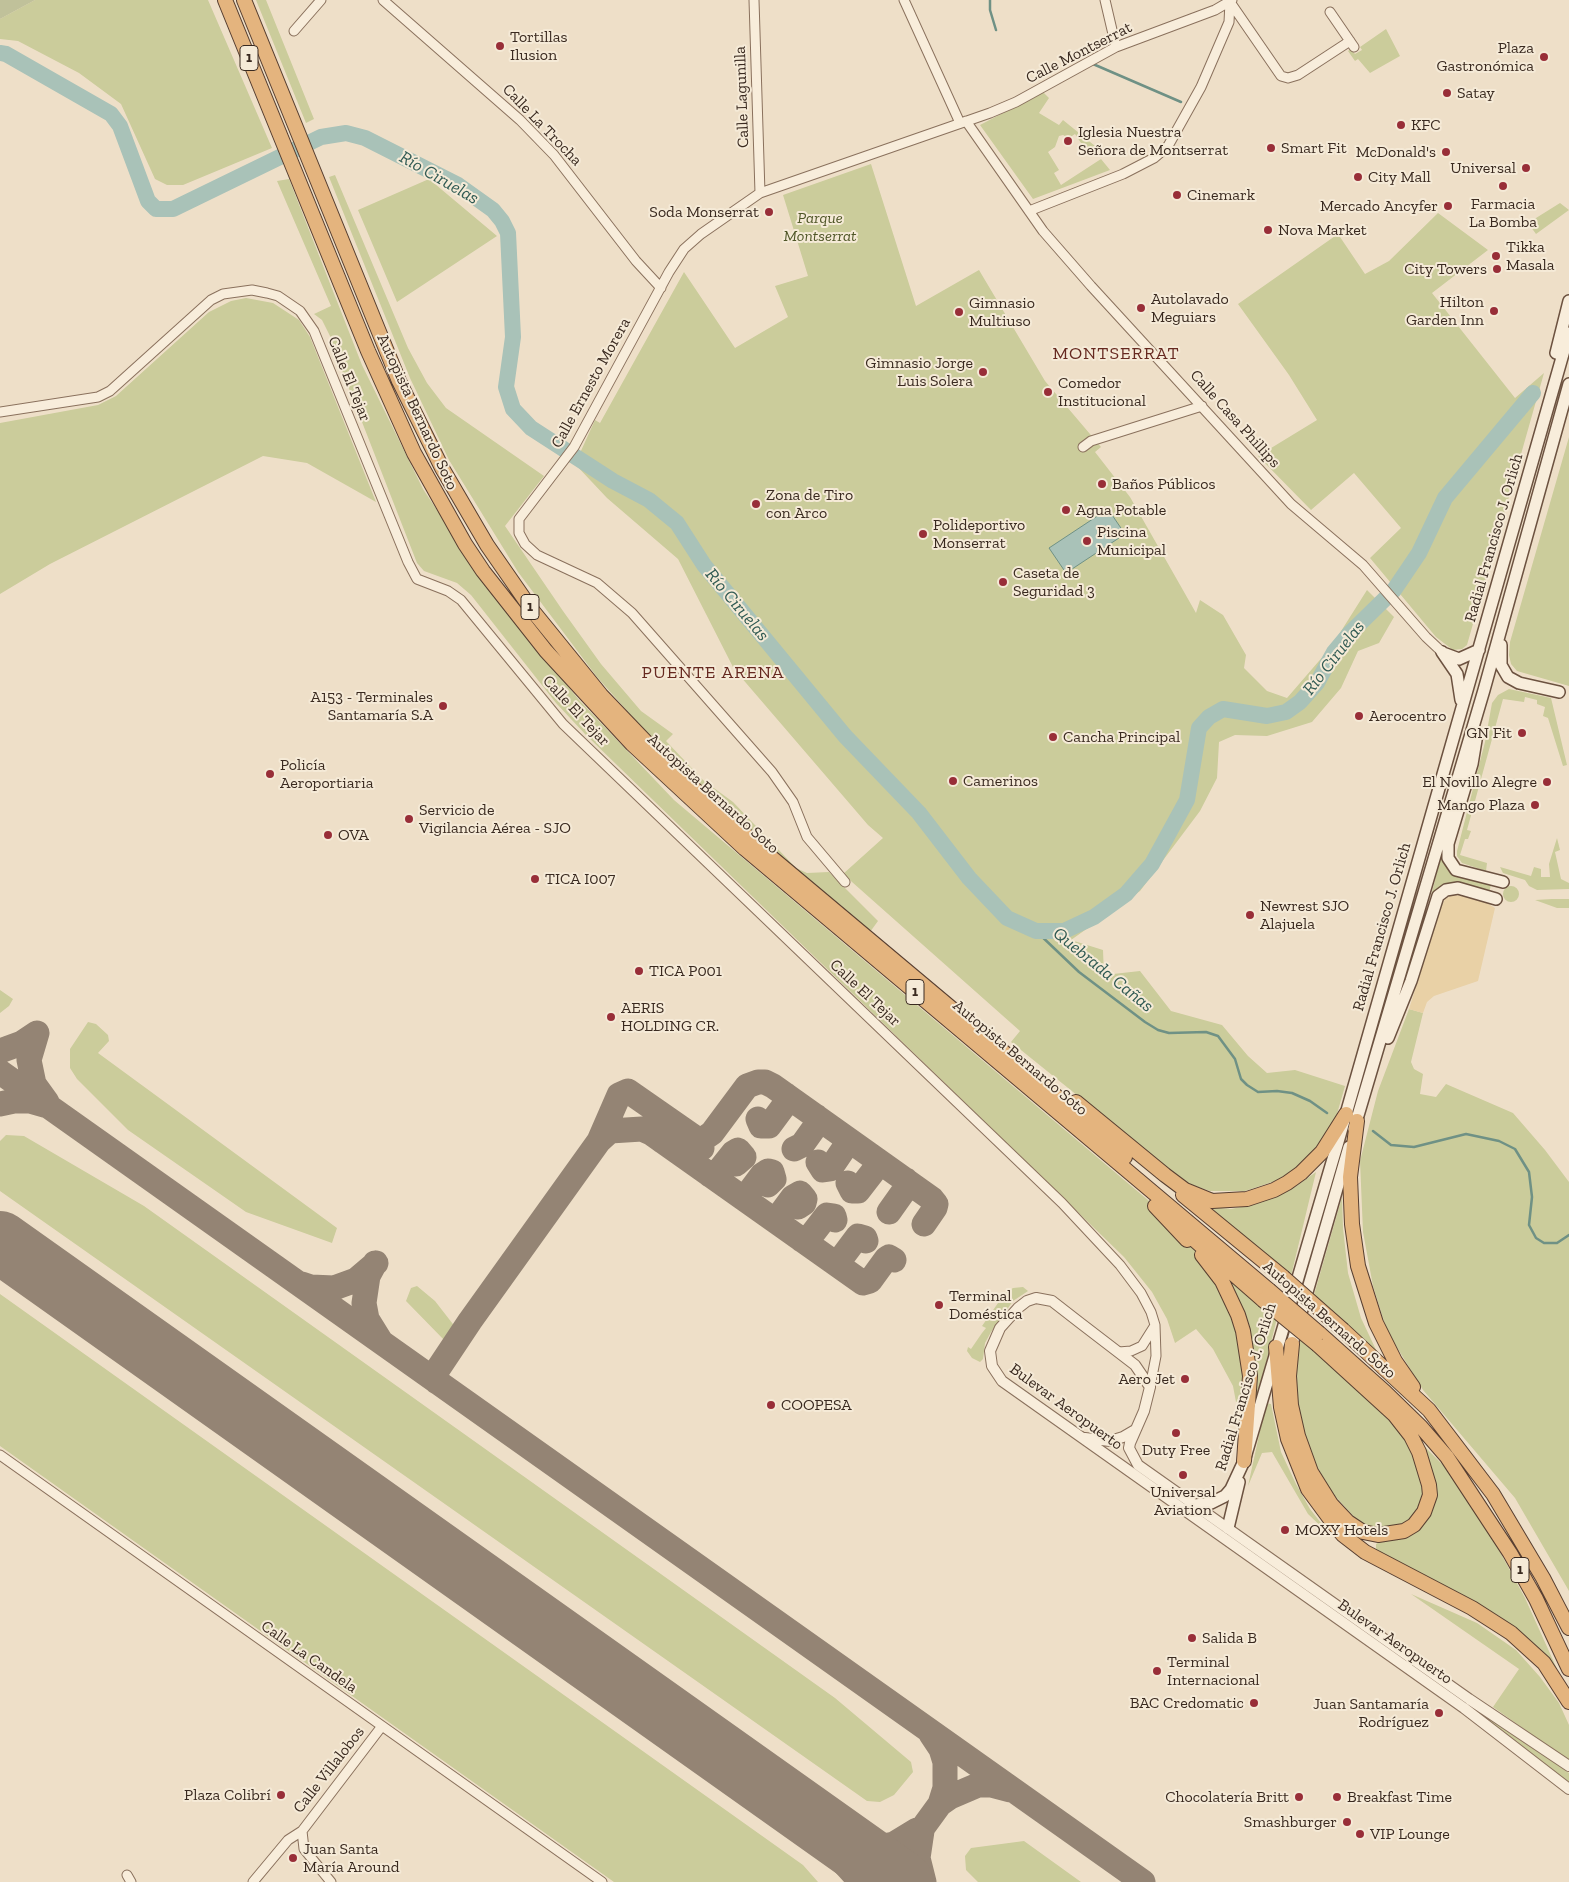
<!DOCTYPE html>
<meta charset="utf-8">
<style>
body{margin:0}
canvas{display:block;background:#eedfc8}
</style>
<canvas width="1569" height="1882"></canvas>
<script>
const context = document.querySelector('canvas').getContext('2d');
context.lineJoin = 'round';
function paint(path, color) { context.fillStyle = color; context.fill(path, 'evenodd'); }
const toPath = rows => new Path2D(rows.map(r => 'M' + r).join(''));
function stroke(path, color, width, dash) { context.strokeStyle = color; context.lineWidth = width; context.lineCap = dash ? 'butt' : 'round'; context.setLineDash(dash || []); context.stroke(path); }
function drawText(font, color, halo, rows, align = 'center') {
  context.font = font + ' "Zilla Slab",serif'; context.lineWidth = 4; context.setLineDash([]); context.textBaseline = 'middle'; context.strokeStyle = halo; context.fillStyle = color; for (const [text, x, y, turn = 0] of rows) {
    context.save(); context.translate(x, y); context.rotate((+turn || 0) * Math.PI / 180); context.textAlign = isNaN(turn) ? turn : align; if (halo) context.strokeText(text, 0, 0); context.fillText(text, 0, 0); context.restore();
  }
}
const green = toPath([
 [35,0,208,0,272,148,183,185,167,185,155,179,121,104,79,73,18,41,0,39,0,19],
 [256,0,266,0,314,119,306,123],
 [1386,29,1400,56,1370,73,1358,59,1355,61,1348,51,1351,49,1355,54,1362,50,1360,47],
 [1043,92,1049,98,1039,113,1059,125,1063,120,1095,146,1087,152,1075,134,1069,138,1063,135,1059,136,1055,147,1048,152,1059,170,1054,173,1061,185,1101,159,1110,170,1033,199,980,125],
 [871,164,916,306,979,270,1045,381,1101,447,1095,452,1130,497,1196,613,1200,600,1223,615,1246,655,1244,668,1267,691,1287,698,1331,647,1367,590,1394,617,1379,643,1358,651,1341,688,1312,722,1267,736,1235,735,1219,742,1217,778,1200,811,1140,891,1071,940,1103,950,1104,975,1140,971,1171,1011,1222,1025,1248,1056,1267,1073,1295,1070,1345,1086,1335,1121,1303,1165,1278,1180,1245,1191,1210,1191,1186,1183,1011,1042,1020,1031,843,874,883,838,868,825,734,669,678,559,607,498,575,464,595,420,600,423,684,272,735,348,788,317,775,286,808,276,783,195],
 [335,175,408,348,427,383,446,408,544,476,505,526,563,611,601,664,641,711,673,734,666,741,703,780,733,802,796,868,807,873,829,872,878,921,870,932,727,814,669,758,597,677,518,572,449,460,410,378,329,177],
 [289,179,362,365,423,489,486,584,579,700,674,800,1168,1217,1197,1248,1232,1307,1244,1372,1245,1401,1236,1402,1233,1386,1213,1349,1196,1329,1175,1343,1167,1319,1152,1292,1124,1257,585,734,556,703,471,595,457,583,424,571,417,563,339,363,331,338,322,320,314,314,331,306,277,181],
 [429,179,497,236,397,302,358,210],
 [1560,203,1569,210,1536,234,1528,223],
 [1438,213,1488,250,1432,293,1515,398,1544,373,1467,645,1462,649,1453,650,1436,637,1370,558,1401,528,1354,473,1311,510,1258,456,1317,420,1289,375,1238,304,1338,234,1365,274,1389,261],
 [246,298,273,303,299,320,310,337,376,502,307,463,263,456,50,564,0,594,0,423,98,405,116,396,209,312,231,301],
 [1569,437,1569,686,1517,671,1511,664,1509,655,1510,642],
 [1509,689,1551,698,1567,765,1563,766,1548,718,1543,716,1545,707,1537,704,1537,700,1525,697,1524,702,1503,699,1467,830,1471,831,1468,839,1465,839,1460,855,1487,863,1486,871,1462,863,1457,856,1457,851,1485,742,1492,703,1498,695],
 [1557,838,1560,850,1555,852,1561,879,1569,883,1569,889,1537,890,1529,886,1525,880,1503,873,1500,867,1531,876,1534,867,1541,869,1541,877,1550,877,1549,864],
 [1443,849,1456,874,1491,885,1489,893,1453,882,1438,888,1431,896],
 '1503 894a8 8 0 1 1 16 0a8 8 0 1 1-16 0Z',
 [1552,899,1569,899,1569,908,1557,908,1535,900],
 [0,990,13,999,9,1006,0,1013],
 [1409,1009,1423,1013,1411,1062,1414,1069,1423,1074,1420,1094,1436,1097,1446,1084,1513,1113,1545,1150,1569,1182,1569,1591,1515,1498,1423,1390,1387,1331,1373,1286,1363,1232,1360,1161,1378,1091],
 [88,1022,96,1024,108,1035,109,1041,98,1053,337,1228,332,1243,246,1212,128,1130,77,1079,70,1068,70,1049],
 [6,1135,24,1136,144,1206,835,1698,911,1762,913,1772,894,1795,880,1802,867,1801,0,1191,0,1141],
 [1316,1172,1291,1276,1210,1207,1231,1209,1251,1205,1295,1187],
 [1342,1197,1343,1228,1348,1273,1361,1318,1378,1354,1314,1295],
 [1224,1271,1277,1318,1253,1416,1257,1365,1251,1340],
 [417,1286,435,1301,456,1328,446,1342,406,1301,411,1288],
 [1023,1287,1028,1291,1013,1301,991,1332,985,1343,983,1359,980,1362,972,1358,967,1351,968,1347,971,1349,982,1333,986,1328,982,1326,1005,1293,1013,1288],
 [0,1294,803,1865,818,1882,614,1882,0,1446],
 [1300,1336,1402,1432,1414,1457,1422,1489,1422,1502,1413,1517,1404,1523,1388,1529,1375,1528,1359,1522,1333,1494,1324,1479,1314,1461,1295,1407,1296,1354],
 [1266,1403,1271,1404,1281,1452,1296,1484,1310,1509,1332,1537,1308,1514,1272,1452,1262,1453,1248,1486],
 [1418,1440,1443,1465,1494,1541,1525,1598,1557,1669,1532,1643,1499,1616,1376,1550,1376,1544,1429,1515],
 [1411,1594,1477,1623,1516,1650,1540,1677,1559,1703,1569,1725,1569,1761,1493,1707,1519,1669],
 [1489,1717,1569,1773,1569,1784,1487,1720],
 [1024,1841,1081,1882,978,1882,966,1870,965,1856,971,1848]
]);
const sand = toPath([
 [1464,894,1482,900,1495,908,1478,981,1434,996,1427,1002,1423,1013,1409,1009,1441,907,1445,899,1452,895,1463,896]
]);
const cemetery = toPath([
 [0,0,35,0,0,19]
]);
const water = toPath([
 [1108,509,1125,534,1066,573,1049,548,1108,509]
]);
const stream = toPath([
 [990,0,990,10,996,30],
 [1093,64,1181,102],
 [1036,931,1079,972,1145,1022,1158,1030,1169,1033,1206,1032,1218,1036,1235,1059,1241,1079,1247,1085,1258,1092,1277,1091,1292,1093,1310,1101,1327,1113],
 [1373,1131,1391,1145,1414,1147,1466,1134,1499,1141,1515,1149,1529,1172,1532,1197,1529,1225,1536,1238,1544,1243,1557,1243,1569,1235]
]);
const river = toPath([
 [0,53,6,54,111,114,120,126,148,201,156,209,173,209,321,137,346,133,365,138,458,185,493,210,502,221,508,233,513,337,506,387,513,409,531,428,613,481,649,500,677,523,704,565,845,736,919,813,969,878,1007,918,1036,931,1064,931,1094,917,1126,894,1152,864,1187,800,1199,728,1209,717,1223,709,1267,716,1286,712,1300,702,1317,683,1334,652,1349,634,1394,590,1419,553,1445,498,1533,393]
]);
const taxiway = toPath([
 [0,1051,22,1043,37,1033,29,1060,34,1084,47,1102],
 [0,1072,1143,1882],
 [0,1104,14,1101,30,1101,44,1105],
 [758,1119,761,1126,769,1126,786,1103,786,1095],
 [599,1141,619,1095,628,1091,697,1139,702,1148],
 [662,1141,684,1145,699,1142,712,1133,747,1086,758,1082,765,1082,773,1086,932,1199,936,1204,935,1208,924,1224],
 [794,1149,802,1145,817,1124,816,1116],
 [818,1162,823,1170,830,1169,847,1144,844,1137],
 [710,1175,717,1173,733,1153,738,1150,744,1157,736,1164],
 [848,1183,852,1191,858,1191,875,1169,875,1159],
 [739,1195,747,1195,762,1175,768,1171,772,1172,774,1179,768,1185],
 [889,1212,906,1188,906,1180],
 [771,1218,779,1216,793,1197,800,1193,805,1199,804,1203,798,1207],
 [802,1240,810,1237,827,1215,834,1216,835,1220],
 [832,1261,840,1260,858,1236,865,1238,866,1241],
 [375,1263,368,1276,364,1303,367,1319,380,1340],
 [302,1284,311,1287,334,1288,356,1280,376,1263],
 [437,1382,436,1372,470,1321,599,1141,610,1131,642,1129,651,1133,863,1283,870,1281,886,1259,889,1257,894,1260],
 [931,1734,941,1749,945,1762,945,1788,940,1804],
 [764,1784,831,1849,861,1882],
 [922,1831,918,1858,924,1882],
 [844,1841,865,1847,879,1847,894,1844,917,1830],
 [887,1882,890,1873,924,1826,940,1804,950,1797,978,1785,991,1785,1010,1790]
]);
const runway = toPath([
 [0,1242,902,1882]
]);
const minor = toPath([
 [383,0,520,120,554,155,636,261,661,288],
 [754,0,760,193],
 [904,0,960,123],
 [1105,0,1116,47],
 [1230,2,1281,76,1288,78,1298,75,1350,41],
 [1330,12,1354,47],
 [294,31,321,0],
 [966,121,1043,231,1091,286,1291,504,1363,565,1426,637,1442,652],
 [1029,211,1123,174,1154,158,1168,146,1201,87,1229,22,1230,2],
 [0,412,98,397,110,391,211,300,223,294,252,290,267,293,278,296,300,311,314,331,408,562,417,579,448,591,461,600,563,724,1062,1203,1120,1265,1141,1293,1151,1312,1155,1325,1156,1356,1150,1387],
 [1083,447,1091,441,1202,406],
 [845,882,807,837,793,802,772,772,632,613,597,583,537,555,525,544,519,533,519,519,574,447,669,272,684,249,701,234,760,193,990,113,1016,102,1116,47,1215,10,1232,0],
 [1119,1352,1131,1351,1142,1346,1154,1327],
 [0,1455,602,1882],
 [127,1875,131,1882],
 [253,1882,288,1840,302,1831],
 [331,1882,304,1849,302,1831,382,1726]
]);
const tertiary = toPath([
 [1085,1438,1110,1441,1123,1437,1135,1430],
 [1569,1766,1469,1699,1138,1465,1129,1448,1130,1443,1144,1411,1150,1387,1135,1365,1079,1322,1052,1301,1036,1298,1027,1301,1018,1308,1000,1328,990,1351,992,1366,1002,1381,1464,1708,1569,1789]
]);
const secondary = toPath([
 [1556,353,1569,301],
 [1501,645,1501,665,1508,677,1519,683,1559,692],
 [1442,652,1457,674,1461,700],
 [1443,653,1459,659,1479,650],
 [1477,734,1472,764,1448,844,1448,858,1456,870,1503,882],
 [1388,1038,1411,981,1438,896,1446,890,1458,888,1496,899],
 [1354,1129,1484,690,1569,384],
 [1292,1344,1349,1147],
 [1195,1505,1211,1503,1225,1496,1231,1489,1244,1461,1338,1142,1569,333],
 [1228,1528,1239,1482]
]);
const trunk = toPath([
 [225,0,368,351,414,453,465,544,483,571,546,651,632,744,745,849,1269,1290],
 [244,0,399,381,442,468,487,545,532,610,601,695,673,770,759,847,1056,1096,1125,1157],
 [1076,1102,1165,1175,1185,1190,1212,1201,1247,1199,1274,1190,1287,1183,1301,1173,1322,1152,1346,1114],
 [1357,1121,1350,1177,1352,1224,1358,1266,1376,1323,1395,1361,1413,1387],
 [1183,1195,1283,1277],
 [1155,1206,1187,1240],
 [1183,1230,1263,1300],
 [1202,1255,1222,1281,1238,1315,1243,1331,1250,1376,1244,1461],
 [1343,1330,1429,1410,1493,1494,1543,1578,1569,1628],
 [1319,1333,1385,1392,1421,1427,1447,1457,1510,1553,1536,1599,1569,1669],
 [1292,1344,1289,1376,1291,1405,1298,1436,1311,1472,1331,1504,1348,1522,1363,1532,1378,1535,1404,1531,1414,1525,1424,1512,1430,1495,1429,1485,1419,1452,1411,1436,1393,1413],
 [1318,1345,1398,1418],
 [1276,1347,1281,1407,1288,1439,1308,1489,1333,1523,1343,1535,1365,1552,1472,1608,1511,1633,1544,1663,1569,1702]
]);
const trunkBridge = toPath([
 [1283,1277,1343,1330],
 [1269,1290,1319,1333],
 [1263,1300,1318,1345]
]);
const markers = [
 [500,46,5,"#982e38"],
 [1544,57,5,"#982e38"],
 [1447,93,5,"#982e38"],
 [1401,125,5,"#982e38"],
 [1068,141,5,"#982e38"],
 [1271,148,5,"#982e38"],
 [1446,152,5,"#982e38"],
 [1526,168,5,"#982e38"],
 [1358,177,5,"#982e38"],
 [1503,186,5,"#982e38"],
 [1177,195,5,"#982e38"],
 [1448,206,5,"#982e38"],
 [769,212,5,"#982e38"],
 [1268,230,5,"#982e38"],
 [1496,256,5,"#982e38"],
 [1497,269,5,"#982e38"],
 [1141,308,5,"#982e38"],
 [1494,311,5,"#982e38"],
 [959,312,5,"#982e38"],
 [983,372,5,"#982e38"],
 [1048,392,5,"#982e38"],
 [1102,484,5,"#982e38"],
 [756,504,5,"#982e38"],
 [1066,510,5,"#982e38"],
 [923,534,5,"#982e38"],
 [1087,541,5,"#982e38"],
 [1003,582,5,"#982e38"],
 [443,706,5,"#982e38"],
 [1359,716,5,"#982e38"],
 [1522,733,5,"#982e38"],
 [1053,737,5,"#982e38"],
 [270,774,5,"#982e38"],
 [953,781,5,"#982e38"],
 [1547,782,5,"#982e38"],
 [1535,805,5,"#982e38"],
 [409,819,5,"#982e38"],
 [328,835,5,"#982e38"],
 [535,879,5,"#982e38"],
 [1250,915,5,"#982e38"],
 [639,971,5,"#982e38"],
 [611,1017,5,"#982e38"],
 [939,1305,5,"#982e38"],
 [1185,1379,5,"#982e38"],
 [771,1405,5,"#982e38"],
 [1176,1433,5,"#982e38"],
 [1183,1475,5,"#982e38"],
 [1285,1530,5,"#982e38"],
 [1192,1638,5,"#982e38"],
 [1157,1671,5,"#982e38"],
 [1254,1703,5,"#982e38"],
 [1439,1713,5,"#982e38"],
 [281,1795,5,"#982e38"],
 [1299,1797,5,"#982e38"],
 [1337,1797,5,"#982e38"],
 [1347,1822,5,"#982e38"],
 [1360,1834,5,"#982e38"],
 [293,1858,5,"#982e38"]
];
const shields = [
 [249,58,18],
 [530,607,18],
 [915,992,18],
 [1520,1570,18]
];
const shieldNames = [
 ["1",249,58],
 ["1",530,607],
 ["1",915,992],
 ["1",1520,1570]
];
const poiNames = [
 ["Tortillas",510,37],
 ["Ilusion",510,55],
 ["Plaza",1534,48,"right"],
 ["Gastronómica",1534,66,"right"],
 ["Satay",1457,93],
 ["KFC",1411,125],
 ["Iglesia Nuestra",1078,132],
 ["Señora de Montserrat",1078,150],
 ["Smart Fit",1281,148],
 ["McDonald's",1436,152,"right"],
 ["Universal",1516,168,"right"],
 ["City Mall",1368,177],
 ["Cinemark",1187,195],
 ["Farmacia",1503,204,"center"],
 ["La Bomba",1503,222,"center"],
 ["Mercado Ancyfer",1438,206,"right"],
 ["Soda Monserrat",759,212,"right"],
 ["Nova Market",1278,230],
 ["Tikka",1506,247],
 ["Masala",1506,265],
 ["City Towers",1487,269,"right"],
 ["Autolavado",1151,299],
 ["Meguiars",1151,317],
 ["Hilton",1484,302,"right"],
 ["Garden Inn",1484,320,"right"],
 ["Gimnasio",969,303],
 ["Multiuso",969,321],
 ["Gimnasio Jorge",973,363,"right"],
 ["Luis Solera",973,381,"right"],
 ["Comedor",1058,383],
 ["Institucional",1058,401],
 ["Baños Públicos",1112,484],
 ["Zona de Tiro",766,495],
 ["con Arco",766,513],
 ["Agua Potable",1076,510],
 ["Polideportivo",933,525],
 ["Monserrat",933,543],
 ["Piscina",1097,532],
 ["Municipal",1097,550],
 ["Caseta de",1013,573],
 ["Seguridad 3",1013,591],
 ["A153 - Terminales",433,697,"right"],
 ["Santamaría S.A",433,715,"right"],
 ["Aerocentro",1369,716],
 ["GN Fit",1512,733,"right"],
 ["Cancha Principal",1063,737],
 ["Policía",280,765],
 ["Aeroportiaria",280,783],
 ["Camerinos",963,781],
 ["El Novillo Alegre",1537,782,"right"],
 ["Mango Plaza",1525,805,"right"],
 ["Servicio de",419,810],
 ["Vigilancia Aérea - SJO",419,828],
 ["OVA",338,835],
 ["TICA I007",545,879],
 ["Newrest SJO",1260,906],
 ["Alajuela",1260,924],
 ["TICA P001",649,971],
 ["AERIS",621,1008],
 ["HOLDING CR.",621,1026],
 ["Terminal",949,1296],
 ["Doméstica",949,1314],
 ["Aero Jet",1175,1379,"right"],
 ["COOPESA",781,1405],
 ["Duty Free",1176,1450,"center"],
 ["Universal",1183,1492,"center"],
 ["Aviation",1183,1510,"center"],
 ["MOXY Hotels",1295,1530],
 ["Salida B",1202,1638],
 ["Terminal",1167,1662],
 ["Internacional",1167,1680],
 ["BAC Credomatic",1244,1703,"right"],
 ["Juan Santamaría",1429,1704,"right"],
 ["Rodríguez",1429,1722,"right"],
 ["Plaza Colibrí",271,1795,"right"],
 ["Chocolatería Britt",1289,1797,"right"],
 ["Breakfast Time",1347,1797],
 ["Smashburger",1337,1822,"right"],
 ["VIP Lounge",1370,1834],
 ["Juan Santa",303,1849],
 ["María Around",303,1867]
];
const streetNames = [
 ["Calle Montserrat",1079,53,-27],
 ["Calle Lagunilla",742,97,-92],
 ["Calle La Trocha",542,125,46],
 ["Calle El Tejar",349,379,68],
 ["Calle Ernesto Morera",591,383,-61],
 ["Autopista Bernardo Soto",417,412,65],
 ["Calle Casa Phillips",1235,419,48],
 ["Radial Francisco J. Orlich",1494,538,-74],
 ["Calle El Tejar",576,711,47],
 ["Autopista Bernardo Soto",713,794,42],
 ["Radial Francisco J. Orlich",1382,927,-74],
 ["Calle El Tejar",865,993,43],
 ["Autopista Bernardo Soto",1020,1058,40],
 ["Autopista Bernardo Soto",1329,1320,41],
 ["Radial Francisco J. Orlich",1246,1387,-73],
 ["Bulevar Aeropuerto",1066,1407,36],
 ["Bulevar Aeropuerto",1395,1642,35],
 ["Calle La Candela",309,1657,35],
 ["Calle Villalobos",329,1770,-52]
];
const parkNames = [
 ["Parque",820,218],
 ["Montserrat",820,236]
];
const waterNames = [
 ["Río Ciruelas",439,178,30],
 ["Río Ciruelas",737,605,50],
 ["Río Ciruelas",1334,658,-52],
 ["Quebrada Cañas",1103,970,39]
];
const neighbourhoodNames = [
 ["MONTSERRAT",1116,354],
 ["PUENTE ARENA",713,673]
];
paint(green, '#cbcc9b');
paint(sand, '#e9d1a6');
paint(cemetery, '#c0c19a');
paint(water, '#a9c2b8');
stroke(water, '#6f9185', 1);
stroke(stream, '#6f9185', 2.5);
stroke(river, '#a9c2b8', 16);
stroke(taxiway, '#948474', 25);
stroke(runway, '#948474', 62);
stroke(minor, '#8a715d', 11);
stroke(tertiary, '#8a715d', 12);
stroke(secondary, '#6c5240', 14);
stroke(trunk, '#583f31', 16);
stroke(minor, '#f8eddb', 9);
stroke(tertiary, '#f8eddb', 10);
stroke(secondary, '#f8eddb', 11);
stroke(trunk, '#e4b47e', 14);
stroke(trunkBridge, '#583f31', 16, []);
stroke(trunkBridge, '#e4b47e', 14);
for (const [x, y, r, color] of markers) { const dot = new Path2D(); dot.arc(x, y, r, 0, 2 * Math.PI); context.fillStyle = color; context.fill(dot); stroke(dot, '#f5ead7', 2); }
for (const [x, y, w] of shields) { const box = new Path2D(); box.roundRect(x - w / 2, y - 12.5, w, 25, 4); context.fillStyle = '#f5ead7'; context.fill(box); stroke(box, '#3a2a20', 1); }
drawText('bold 15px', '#3a2a20', null, shieldNames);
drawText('16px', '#3a2a20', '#f5ead7', poiNames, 'left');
drawText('16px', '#3a2a20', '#f5ead7', streetNames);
drawText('italic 16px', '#4f5627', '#f5ead7', parkNames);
drawText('italic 18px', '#305a53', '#f5ead7', waterNames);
context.letterSpacing = '1px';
drawText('18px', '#662920', '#f5ead7', neighbourhoodNames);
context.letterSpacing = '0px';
</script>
